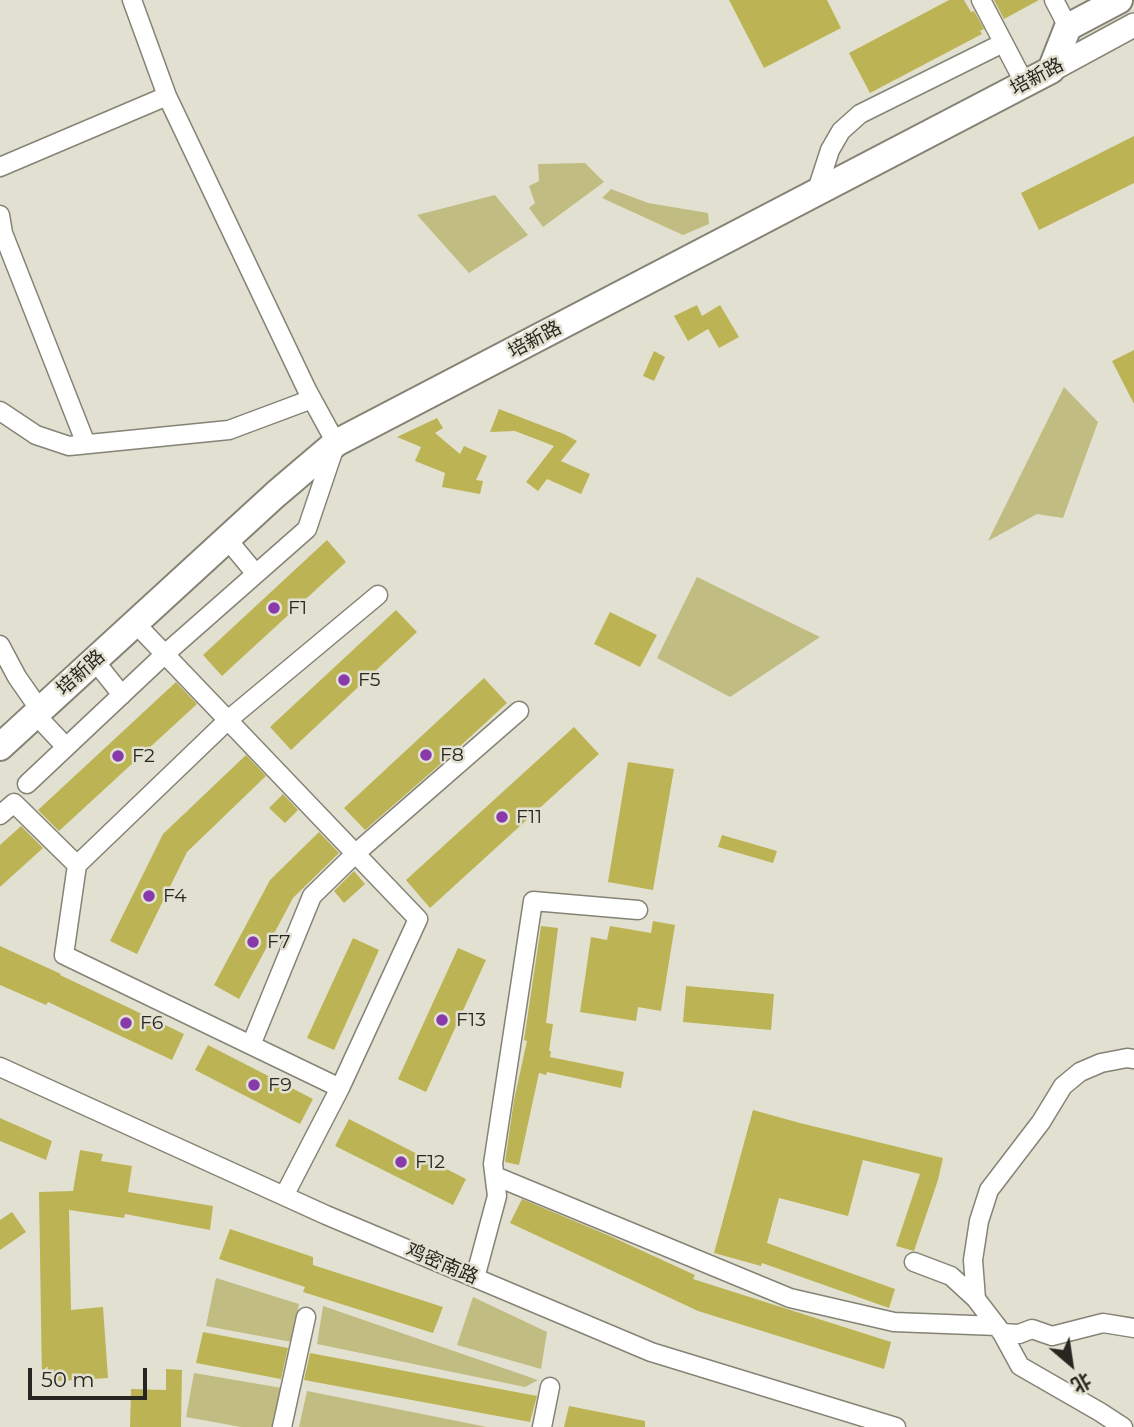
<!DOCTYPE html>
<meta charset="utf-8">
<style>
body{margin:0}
#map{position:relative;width:1134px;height:1427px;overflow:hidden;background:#e2e1d1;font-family:Montserrat,"Noto Sans SC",sans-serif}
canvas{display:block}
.north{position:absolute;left:1036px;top:1329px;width:70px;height:70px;-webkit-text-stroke:5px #e2e1d1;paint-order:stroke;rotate:151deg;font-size:19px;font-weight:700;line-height:28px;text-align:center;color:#272620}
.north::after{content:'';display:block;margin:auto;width:24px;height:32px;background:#272620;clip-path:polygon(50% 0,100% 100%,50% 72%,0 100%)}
.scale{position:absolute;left:28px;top:1368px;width:119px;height:32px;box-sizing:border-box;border:4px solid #272620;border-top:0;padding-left:9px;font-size:21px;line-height:24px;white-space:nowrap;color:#272620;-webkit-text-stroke:5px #e2e1d1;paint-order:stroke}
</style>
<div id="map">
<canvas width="1134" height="1427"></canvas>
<div class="north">北</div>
<div class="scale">50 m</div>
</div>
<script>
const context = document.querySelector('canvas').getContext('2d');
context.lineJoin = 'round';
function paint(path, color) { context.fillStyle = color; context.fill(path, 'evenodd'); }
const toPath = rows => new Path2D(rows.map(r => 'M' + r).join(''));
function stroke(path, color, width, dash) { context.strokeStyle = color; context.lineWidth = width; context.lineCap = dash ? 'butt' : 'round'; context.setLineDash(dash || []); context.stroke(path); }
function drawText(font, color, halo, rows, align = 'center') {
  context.font = font + ' Montserrat,"Noto Sans SC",sans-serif'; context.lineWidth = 5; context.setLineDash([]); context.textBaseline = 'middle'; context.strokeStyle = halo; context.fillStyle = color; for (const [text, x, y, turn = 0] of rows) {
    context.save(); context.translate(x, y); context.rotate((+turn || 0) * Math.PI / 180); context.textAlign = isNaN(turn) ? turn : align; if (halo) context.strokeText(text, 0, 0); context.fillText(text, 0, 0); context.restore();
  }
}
const green = toPath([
 [585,163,604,182,543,227,529,208,535,203,529,186,539,181,538,164],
 [611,189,648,203,708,213,709,224,683,235,602,198],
 [495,195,528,235,469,273,417,215],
 [1064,387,1098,422,1063,518,1037,514,988,541],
 [697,577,820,637,730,697,657,658],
 [216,1278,299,1304,292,1342,206,1326],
 [473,1297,547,1332,541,1369,457,1345],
 [323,1306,538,1380,525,1387,317,1344],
 [194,1373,282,1388,274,1427,241,1427,186,1417],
 [307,1391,487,1427,299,1427]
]);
const building = toPath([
 [729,0,827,0,841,28,764,68],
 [949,0,964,0,971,12,974,11,984,29,980,31,982,34,870,93,849,53],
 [994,0,1039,0,1004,19],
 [1134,136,1134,183,1039,230,1021,193],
 [697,305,702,316,720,305,739,337,719,348,708,329,688,341,674,316],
 [1134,350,1134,404,1112,361],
 [654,351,665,357,654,381,643,376],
 [499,409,564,434,577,441,561,461,590,474,581,494,547,479,538,491,526,482,554,446,515,431,490,432],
 [437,418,443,428,435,433,460,454,464,446,487,456,476,480,483,481,480,494,442,487,445,473,415,461,421,447,397,437],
 [327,540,346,562,222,676,203,655],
 [396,610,417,632,291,750,270,727],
 [610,612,657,635,640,667,594,644],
 [484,678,507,703,444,761,365,830,344,808],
 [176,682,197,704,59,831,38,810],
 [574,727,599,754,430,908,406,880],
 [246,755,266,776,187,852,137,954,110,941,163,834],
 [628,762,674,769,653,890,608,882],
 [283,794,298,810,285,823,269,808],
 [21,826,43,848,0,887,0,845],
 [319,832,339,853,293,898,239,999,214,985,270,880],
 [722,835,777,851,773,863,718,847],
 [354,871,365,884,344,903,334,891],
 [653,921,675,925,661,1011,638,1007,636,1021,580,1012,591,937,607,940,610,926,651,933],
 [541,926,558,928,546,1023,553,1024,549,1051,551,1051,550,1057,624,1072,621,1088,547,1072,546,1075,539,1073,519,1165,505,1162,514,1100,527,1041,524,1040],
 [353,938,379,950,334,1050,307,1038],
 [0,946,61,974,60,975,184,1034,172,1060,48,1002,46,1005,0,985],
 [458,948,486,960,426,1092,398,1079],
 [686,986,774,994,771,1030,683,1022],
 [208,1045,313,1099,300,1124,195,1070],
 [753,1110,800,1123,943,1158,938,1180,914,1251,896,1246,920,1174,863,1160,848,1216,779,1198,767,1243,895,1289,889,1308,762,1263,761,1266,714,1253],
 [0,1118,52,1141,46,1160,0,1141],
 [349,1119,466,1179,453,1205,335,1146],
 [80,1150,103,1154,101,1161,132,1166,128,1192,213,1206,210,1230,125,1214,124,1218,69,1210,71,1310,103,1307,108,1378,42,1382,39,1192,73,1191],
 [522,1199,610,1236,695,1275,693,1279,891,1342,884,1369,698,1311,510,1223],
 [12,1212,26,1232,0,1250,0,1220],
 [230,1229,313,1257,313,1265,443,1307,433,1333,303,1292,305,1287,219,1259],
 [203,1332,288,1348,281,1379,196,1363],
 [310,1353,537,1396,530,1422,304,1380],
 [166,1369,182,1370,181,1427,130,1427,131,1389,166,1390],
 [569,1406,645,1421,645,1427,564,1427]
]);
const minor = toPath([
 [981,0,1025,84],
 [1054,0,1068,27],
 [0,167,167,96],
 [816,193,830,150,841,131,860,114,1003,43],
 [0,215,3,233,86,444],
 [0,411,36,435,69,446,229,430,312,399],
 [227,539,256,574],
 [135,623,418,919,340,1088,284,1196],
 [0,645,17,677,40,710],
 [94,660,122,695],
 [35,714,66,747],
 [27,784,165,654,307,529,336,443,307,390,167,96,132,0],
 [0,815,14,803,77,865],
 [251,1045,312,896,356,853,519,711],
 [0,1067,326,1215,651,1352,896,1427],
 [340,1088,64,955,77,865,228,720,378,595],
 [495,1176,790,1298,894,1322,997,1326],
 [914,1262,951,1276,976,1299,1002,1333,1020,1366,1100,1412,1123,1427],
 [475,1278,497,1196,493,1164,533,901,638,910],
 [976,1299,973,1260,979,1221,989,1190,1041,1122,1063,1086,1080,1072,1101,1063,1127,1058,1134,1059],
 [1002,1333,1019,1334,1032,1329,1052,1336,1103,1323,1134,1328],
 [282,1427,306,1317],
 [542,1427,550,1387]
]);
const major = toPath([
 [1051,70,1134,25]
]);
const highway = toPath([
 [0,747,276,494,336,443,1051,70,1068,27,1119,0]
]);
const markers = [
 [274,608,7,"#893aaa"],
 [344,680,7,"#893aaa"],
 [426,755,7,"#893aaa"],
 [118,756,7,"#893aaa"],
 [502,817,7,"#893aaa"],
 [149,896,7,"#893aaa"],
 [253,942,7,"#893aaa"],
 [442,1020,7,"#893aaa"],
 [126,1023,7,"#893aaa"],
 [254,1085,7,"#893aaa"],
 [401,1162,7,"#893aaa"]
];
const streetNames = [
 ["培新路",1037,77,-28],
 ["培新路",535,340,-28],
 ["培新路",81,673,-42],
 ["鸡密南路",442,1264,23]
];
const poiNames = [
 ["F1",288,608],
 ["F5",358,680],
 ["F8",440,755],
 ["F2",132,756],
 ["F11",516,817],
 ["F4",163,896],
 ["F7",267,942],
 ["F13",456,1020],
 ["F6",140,1023],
 ["F9",268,1085],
 ["F12",415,1162]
];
paint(green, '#c1bc81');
paint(building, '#bcb454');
stroke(minor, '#848375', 21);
stroke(major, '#848375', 26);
stroke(highway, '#848375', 30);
stroke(minor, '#fff', 18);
stroke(major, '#fff', 23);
stroke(highway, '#fff', 26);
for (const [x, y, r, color] of markers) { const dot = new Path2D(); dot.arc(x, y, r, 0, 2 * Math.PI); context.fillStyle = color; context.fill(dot); stroke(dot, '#e2e1d1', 2.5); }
drawText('19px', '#272620', '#e2e1d1', streetNames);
drawText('19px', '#272620', '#e2e1d1', poiNames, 'left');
</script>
